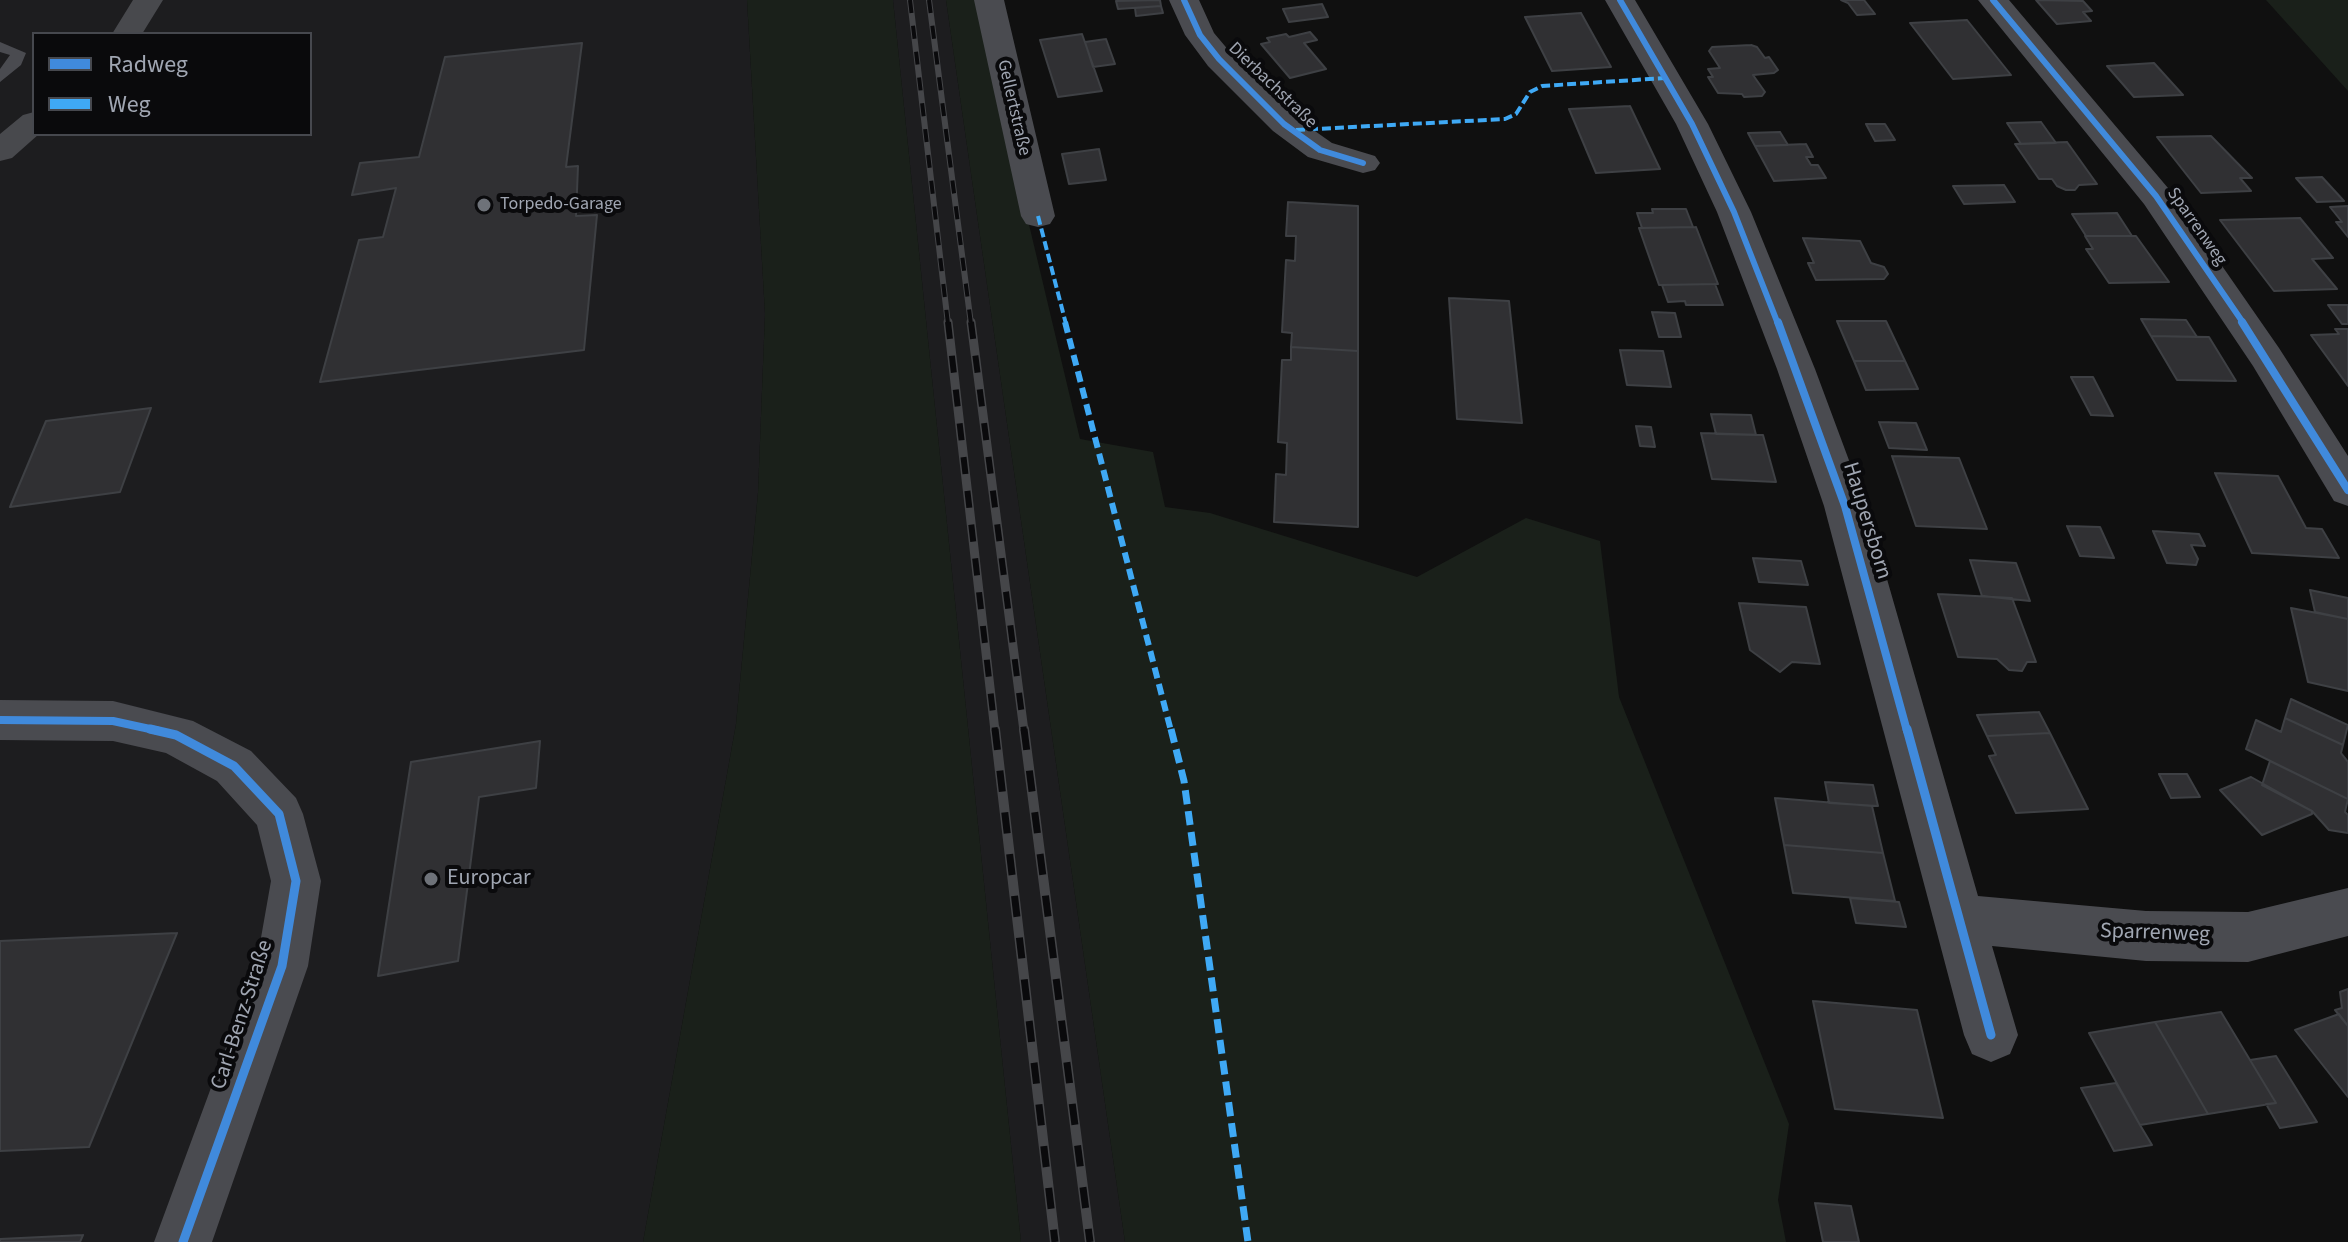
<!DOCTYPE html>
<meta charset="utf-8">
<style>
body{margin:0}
#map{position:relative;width:2348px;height:1242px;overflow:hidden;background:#101010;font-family:"Source Sans 3",sans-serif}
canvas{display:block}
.legend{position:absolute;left:32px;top:32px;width:280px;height:104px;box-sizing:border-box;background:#0a0a0c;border:2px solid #46484e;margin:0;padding:10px 14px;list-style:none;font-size:24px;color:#a0a6b2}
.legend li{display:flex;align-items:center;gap:16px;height:40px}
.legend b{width:40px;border:2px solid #46484e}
</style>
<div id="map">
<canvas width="2348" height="1242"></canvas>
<ul class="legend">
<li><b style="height:10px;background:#408adc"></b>Radweg</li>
<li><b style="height:10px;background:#3fa9f5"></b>Weg</li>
</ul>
</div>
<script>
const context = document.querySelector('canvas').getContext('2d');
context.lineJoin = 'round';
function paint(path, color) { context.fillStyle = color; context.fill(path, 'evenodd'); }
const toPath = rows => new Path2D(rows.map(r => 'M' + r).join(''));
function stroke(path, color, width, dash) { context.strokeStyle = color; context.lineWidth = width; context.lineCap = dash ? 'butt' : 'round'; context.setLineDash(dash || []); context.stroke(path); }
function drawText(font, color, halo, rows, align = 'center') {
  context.font = font + ' "Source Sans 3",sans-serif'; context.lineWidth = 8; context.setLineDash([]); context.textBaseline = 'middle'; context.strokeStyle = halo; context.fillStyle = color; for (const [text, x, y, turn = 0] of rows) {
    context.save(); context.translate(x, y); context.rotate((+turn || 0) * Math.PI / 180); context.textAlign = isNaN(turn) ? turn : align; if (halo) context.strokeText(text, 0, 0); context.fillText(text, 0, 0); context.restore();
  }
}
const built = toPath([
 [0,0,747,0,765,314,758,493,736,724,643,1242,0,1242],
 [34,34,310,34,310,134,34,134],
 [893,0,946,0,1125,1242,1021,1242]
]);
const green = toPath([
 [747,0,893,0,1021,1242,643,1242,736,724,758,493,765,314],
 [946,0,979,0,983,31,1080,439,1153,452,1165,507,1210,513,1417,577,1526,518,1600,541,1619,697,1789,1124,1778,1200,1786,1242,1125,1242],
 [2266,0,2348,0,2348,91]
]);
const building = toPath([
 [1160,0,1161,6,1118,9,1116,1,1160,0],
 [1841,0,1864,0,1875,14,1857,15,1848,3,1841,0],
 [2036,0,2083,1,2092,11,2083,12,2091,21,2057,24,2036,0],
 [1322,4,1328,17,1289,22,1283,9,1322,4],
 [1161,6,1163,13,1136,16,1135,8,1161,6],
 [1581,13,1611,67,1552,71,1525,17,1581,13],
 [1967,20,2011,75,1953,79,1910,23,1967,20],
 [1310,32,1317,40,1304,43,1326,69,1290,78,1261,44,1270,42,1267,38,1286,34,1289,37,1310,32],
 [1082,34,1102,91,1058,97,1040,40,1082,34],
 [1106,39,1115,64,1093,67,1085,42,1106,39],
 [582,43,566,167,578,166,576,216,597,215,584,350,320,382,359,240,383,237,396,188,352,195,360,163,419,157,445,57,582,43],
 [1751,45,1757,47,1765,58,1769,57,1778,70,1774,73,1753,75,1765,92,1762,96,1744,97,1742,94,1718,93,1708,77,1713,77,1708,69,1720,68,1709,51,1712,47,1751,45],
 [2154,63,2183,95,2134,97,2107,66,2154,63],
 [1630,106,1660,169,1596,173,1569,109,1630,106],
 [2041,122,2056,143,2021,144,2007,123,2041,122],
 [1866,124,1885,124,1895,140,1875,141,1866,124],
 [1780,132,1788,145,1755,146,1748,133,1780,132],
 [2211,136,2252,178,2240,178,2251,191,2201,193,2157,137,2211,136],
 [2067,142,2097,184,2079,185,2075,190,2066,190,2057,186,2052,179,2039,179,2015,144,2067,142],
 [1806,144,1813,157,1806,157,1811,165,1818,165,1826,178,1774,181,1755,146,1806,144],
 [1099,149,1106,180,1069,184,1062,154,1099,149],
 [2322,177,2344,201,2317,202,2296,178,2322,177],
 [2004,185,2015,202,1964,204,1953,186,2004,185],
 [1288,202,1358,206,1358,351,1291,347,1292,333,1282,332,1286,260,1295,261,1296,236,1286,236,1288,202],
 [2348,206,2348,237,2336,222,2342,222,2330,207,2348,206],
 [1652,209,1686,209,1693,227,1642,228,1637,213,1653,213,1652,209],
 [2117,213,2132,236,2086,236,2072,214,2117,213],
 [2300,218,2333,258,2312,259,2337,289,2274,291,2220,220,2300,218],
 [1696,227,1718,284,1659,285,1639,228,1696,227],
 [2085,236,2136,236,2169,282,2109,283,2086,249,2093,249,2085,236],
 [1803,238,1860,241,1871,263,1884,267,1888,274,1884,279,1816,280,1808,263,1814,263,1803,238],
 [1715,284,1723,305,1686,305,1685,301,1668,302,1662,285,1715,284],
 [1449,298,1509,301,1522,423,1457,419,1449,298],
 [2328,305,2348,305,2348,324,2342,324,2328,305],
 [1652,312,1675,313,1681,337,1659,337,1652,312],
 [2141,319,2186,320,2197,337,2151,336,2141,319],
 [1837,321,1886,321,1905,361,1854,361,1837,321],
 [2335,329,2348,329,2348,386,2311,335,2339,334,2335,329],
 [2151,336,2209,337,2236,381,2177,380,2151,336],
 [1291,347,1358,351,1358,527,1274,522,1276,474,1286,475,1287,443,1278,442,1282,360,1291,360,1291,347],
 [1620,350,1663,351,1671,387,1627,385,1620,350],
 [1854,361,1905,361,1918,389,1866,390,1854,361],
 [2071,377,2093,377,2113,416,2091,415,2071,377],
 [151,408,120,492,10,507,46,421,151,408],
 [1711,414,1751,415,1756,435,1716,434,1711,414],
 [1879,422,1916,423,1927,450,1889,448,1879,422],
 [1636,426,1651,427,1655,447,1640,446,1636,426],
 [1701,433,1763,435,1776,482,1712,479,1701,433],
 [1892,456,1959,458,1987,529,1916,526,1892,456],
 [2215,473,2278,476,2306,528,2322,529,2339,558,2252,553,2215,473],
 [2067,526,2100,527,2114,558,2080,556,2067,526],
 [2153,531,2199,534,2205,546,2191,545,2198,559,2196,565,2167,563,2153,531],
 [1753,558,1801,561,1808,585,1759,582,1753,558],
 [1970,560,2016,563,2030,601,1982,596,1970,560],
 [2310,590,2348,598,2348,619,2315,612,2310,590],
 [1938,594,2012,598,2036,662,2027,662,2022,671,2009,670,1997,659,1958,657,1938,594],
 [1739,603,1806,607,1820,664,1792,662,1780,672,1750,650,1739,603],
 [2291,608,2348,619,2348,691,2308,682,2291,608],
 [2291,699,2348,725,2343,745,2285,718,2291,699],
 [2039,712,2050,733,1987,736,1977,715,2039,712],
 [2285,718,2343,745,2341,753,2348,762,2348,799,2246,749,2256,720,2281,732,2285,718],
 [2050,733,2088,809,2016,813,1989,756,1996,755,1987,736,2050,733],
 [540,741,536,788,479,797,458,961,378,976,411,762,540,741],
 [2270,761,2348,799,2345,812,2348,815,2348,833,2329,830,2312,811,2262,785,2270,761],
 [2159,774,2187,774,2200,797,2171,798,2159,774],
 [2251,777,2312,811,2312,814,2262,835,2220,790,2251,777],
 [1825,782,1873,785,1878,806,1829,803,1825,782],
 [1775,798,1872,806,1883,853,1784,845,1775,798],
 [1784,845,1883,853,1895,901,1793,893,1784,845],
 [1850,898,1899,902,1906,927,1856,923,1850,898],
 [177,933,89,1147,0,1151,0,941,177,933],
 [2348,989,2348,1026,2335,1010,2342,1008,2340,992,2348,989],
 [1813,1001,1917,1010,1943,1118,1835,1109,1813,1001],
 [2221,1012,2250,1060,2276,1103,2208,1114,2155,1022,2221,1012],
 [2339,1014,2348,1026,2348,1097,2295,1030,2339,1014],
 [2155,1022,2208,1114,2140,1125,2089,1033,2155,1022],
 [2276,1056,2317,1122,2280,1128,2266,1104,2276,1103,2250,1060,2276,1056],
 [2116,1083,2140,1125,2152,1145,2114,1151,2081,1088,2116,1083],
 [1815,1203,1851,1206,1859,1242,1823,1242,1815,1203],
 [83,1235,80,1242,0,1242,0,1239,83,1235]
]);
const lane = toPath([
 [0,42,26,53,21,65,0,82,0,69,10,55,0,52,0,42]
]);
const street = toPath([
 [974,0,1004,0,1055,216,1050,224,1038,227,1026,224,1021,216,974,0],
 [1169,0,1199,0,1214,33,1230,52,1295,117,1332,143,1375,156,1380,163,1375,170,1363,173,1308,157,1273,131,1208,66,1185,35,1169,0],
 [1605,0,1635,0,1708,124,1751,212,1815,369,1866,506,1978,896,2146,911,2248,912,2348,888,2348,936,2248,962,2146,961,1992,946,2018,1035,2010,1054,1991,1062,1972,1054,1964,1035,1824,506,1777,369,1717,212,1676,124,1605,0],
 [1978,0,2009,0,2168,188,2279,348,2348,456,2348,506,2334,501,2253,366,2144,204,1978,0],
 [0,700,113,701,193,721,251,751,296,798,303,814,321,881,308,966,212,1242,154,1242,256,966,271,881,257,825,217,781,166,753,113,741,0,740,0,700]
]);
const secondary = toPath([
 [133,0,163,0,142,34,112,34,133,0],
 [34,112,34,134,39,134,12,158,0,161,0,134,23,115,34,112]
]);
const railFar2 = toPath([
 [910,0,948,324],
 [929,0,971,324]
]);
const railFar1 = toPath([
 [948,322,995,731],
 [971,322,1024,731]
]);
const rail = toPath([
 [995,729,1055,1242],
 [1024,729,1090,1242]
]);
const quietFar2 = toPath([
 [1296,130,1505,119,1516,114,1530,92,1542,86,1665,78],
 [1038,216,1066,324]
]);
const quietFar1 = toPath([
 [1065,322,1171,731]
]);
const quiet = toPath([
 [1171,729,1184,781,1248,1242]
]);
const cyclewayFar2 = toPath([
 [1184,0,1200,35,1219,59,1284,124,1320,150,1363,163],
 [1620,0,1692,124,1734,212,1778,324],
 [1993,0,2156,196,2244,324]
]);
const cyclewayFar1 = toPath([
 [1778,322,1845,506,1907,731],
 [2242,322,2348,490],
 [0,720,113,721,159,731]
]);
const cycleway = toPath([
 [150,729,176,735,234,766,279,814,296,881,282,966,183,1242],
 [1907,729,1991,1035]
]);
const markers = [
 [484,205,8,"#6e7279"],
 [431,879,8,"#6e7279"]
];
const farStreetnames = [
 ["Dierbachstraße",1272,86,44],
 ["Gellertstraße",1013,108,77],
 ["Sparrenweg",2196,227,55]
];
const farPoinames = [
 ["Torpedo-Garage",500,205]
];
const streetNames = [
 ["Haupersborn",1866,521,73],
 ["Sparrenweg",2155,934,2],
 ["Carl-Benz-Straße",243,1015,-72]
];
const poiNames = [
 ["Europcar",447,879]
];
paint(built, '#1d1d1f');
paint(green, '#1a201a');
paint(building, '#303033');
stroke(building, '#3e4044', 2);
paint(lane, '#4a4b50');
paint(street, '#4a4b50');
paint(secondary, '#48494d');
stroke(railFar2, '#454649', 6);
stroke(railFar1, '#454649', 9);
stroke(rail, '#454649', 10);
stroke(railFar2, '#0a0a0c', 4, [13]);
stroke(railFar1, '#0a0a0c', 6, [17]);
stroke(rail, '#0a0a0c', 7, [21]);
stroke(quietFar2, '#3fa9f5', 4, [9, 4]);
stroke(quietFar1, '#3fa9f5', 6, [11, 6]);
stroke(quiet, '#3fa9f5', 7, [14, 7]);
stroke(cyclewayFar2, '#408adc', 6);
stroke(cyclewayFar1, '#408adc', 8);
stroke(cycleway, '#408adc', 9);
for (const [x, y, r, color] of markers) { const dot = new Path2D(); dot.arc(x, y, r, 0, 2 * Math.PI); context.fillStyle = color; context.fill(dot); stroke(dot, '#0a0a0c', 3); }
drawText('18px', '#a0a6b2', '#0a0a0c', farStreetnames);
drawText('18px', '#a0a6b2', '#0a0a0c', farPoinames, 'left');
drawText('22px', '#a0a6b2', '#0a0a0c', streetNames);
drawText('22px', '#a0a6b2', '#0a0a0c', poiNames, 'left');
</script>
